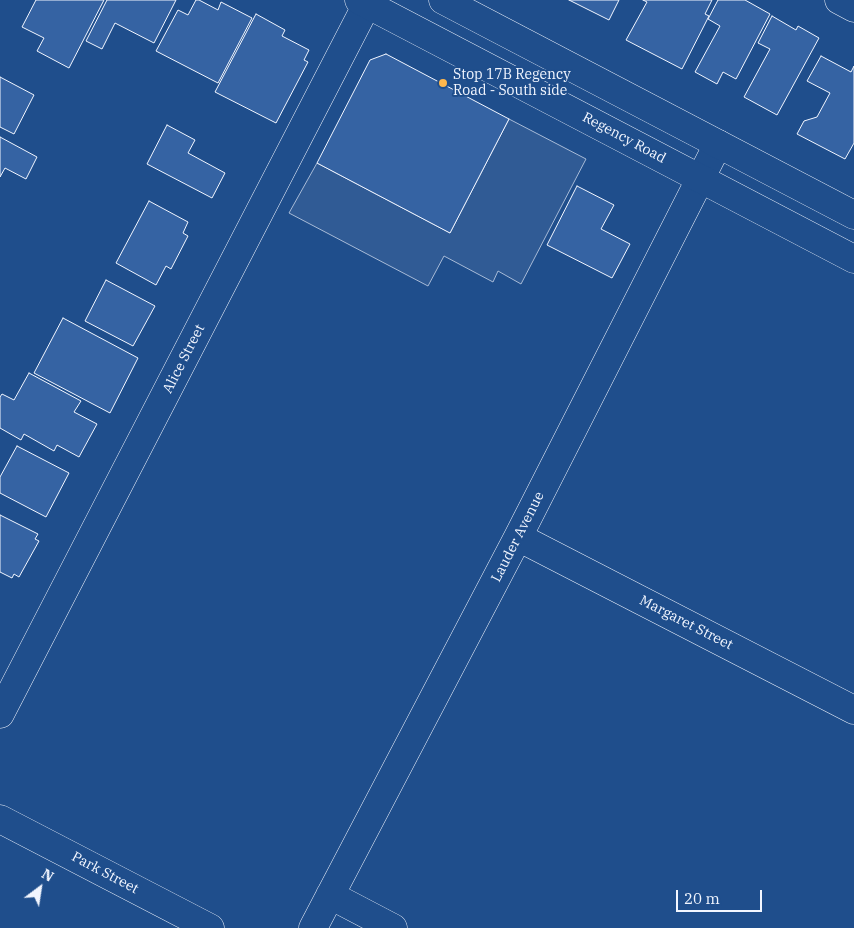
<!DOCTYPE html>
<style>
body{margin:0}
#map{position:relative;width:854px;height:928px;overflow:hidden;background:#1f4e8c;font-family:"IBM Plex Serif",serif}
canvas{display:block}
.north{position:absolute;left:15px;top:863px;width:50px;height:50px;-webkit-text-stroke:4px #1f4e8c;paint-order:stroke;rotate:31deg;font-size:14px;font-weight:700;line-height:20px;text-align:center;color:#f2f6ff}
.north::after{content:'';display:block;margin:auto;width:18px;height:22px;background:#f2f6ff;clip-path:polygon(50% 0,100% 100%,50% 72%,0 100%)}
.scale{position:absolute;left:676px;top:890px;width:86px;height:22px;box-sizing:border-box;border:2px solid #f2f6ff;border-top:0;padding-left:6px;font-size:15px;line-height:18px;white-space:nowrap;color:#f2f6ff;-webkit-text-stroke:4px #1f4e8c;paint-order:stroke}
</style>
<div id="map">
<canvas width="854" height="928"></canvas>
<div class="north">N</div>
<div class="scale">20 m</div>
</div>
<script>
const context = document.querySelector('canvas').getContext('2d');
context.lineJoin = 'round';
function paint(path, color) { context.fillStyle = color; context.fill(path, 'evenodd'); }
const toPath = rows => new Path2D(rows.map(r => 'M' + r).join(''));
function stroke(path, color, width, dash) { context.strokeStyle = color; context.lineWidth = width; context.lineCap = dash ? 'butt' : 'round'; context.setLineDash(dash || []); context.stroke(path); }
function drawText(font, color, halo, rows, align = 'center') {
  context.font = font + ' "IBM Plex Serif",serif'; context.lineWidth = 4; context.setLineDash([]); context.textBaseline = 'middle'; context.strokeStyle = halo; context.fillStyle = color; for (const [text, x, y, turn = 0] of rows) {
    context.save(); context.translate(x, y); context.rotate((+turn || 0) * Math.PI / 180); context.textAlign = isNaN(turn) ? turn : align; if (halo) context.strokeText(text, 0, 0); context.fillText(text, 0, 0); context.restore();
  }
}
const parking = toPath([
 [509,119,586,159,521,284,498,271,493,282,444,256,428,286,289,213,317,163,450,233,509,119]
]);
const building = toPath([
 [36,0,104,0,69,68,37,51,44,38,22,27,36,0],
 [107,0,176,0,154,43,115,23,102,49,86,41,107,0],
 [196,0,199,0,218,10,221,2,252,18,218,83,156,51,178,10,188,15,196,0],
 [569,0,619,0,609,20,569,0],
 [643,0,712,0,705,14,709,16,682,69,626,40,647,2,643,0],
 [718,0,745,0,770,14,736,79,723,72,717,84,695,72,720,26,708,19,718,0],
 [256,14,285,30,282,36,309,50,304,60,308,62,276,123,215,92,256,14],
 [772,16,796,30,798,26,819,38,777,115,744,97,770,49,758,43,772,16],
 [386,54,509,119,450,233,317,163,370,60,386,54],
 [821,56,851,72,854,66,854,143,845,159,797,134,804,121,817,117,830,93,807,81,821,56],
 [0,77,34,95,14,134,0,127,0,77],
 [167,125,195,140,188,153,225,173,212,198,147,164,167,125],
 [0,137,37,157,26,179,5,168,0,177,0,137],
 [577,186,614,205,601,229,630,244,612,278,547,245,577,186],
 [149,201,188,222,183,233,188,236,171,269,166,266,156,285,116,263,149,201],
 [106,280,155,306,133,346,85,321,106,280],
 [63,318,138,358,110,413,34,373,63,318],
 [29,373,81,401,74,412,97,424,79,457,57,445,54,451,24,434,21,440,0,428,0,397,2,394,14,400,29,373],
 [17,446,69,473,46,517,0,493,0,477,17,446],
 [0,515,38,534,35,539,39,541,19,577,14,574,12,578,0,572,0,515]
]);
const minor = toPath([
 [839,0,854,8],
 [518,537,854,710],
 [0,714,367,4,368,0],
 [0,819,210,928],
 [330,895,393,928],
 [313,928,518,537,718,144]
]);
const major = toPath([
 [359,0,854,259],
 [443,0,854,215]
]);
const markers = [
 [443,83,5,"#ffb74d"]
];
const poiNames = [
 ["Stop 17B Regency",453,75],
 ["Road - South side",453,91]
];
const streetNames = [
 ["Regency Road",624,138,28],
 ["Alice Street",184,359,-63],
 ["Lauder Avenue",518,537,-63],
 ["Margaret Street",686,623,27],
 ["Park Street",105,873,28]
];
paint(parking, '#305b95');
stroke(parking, '#a8bbd7', 1);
paint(building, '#3563a3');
stroke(building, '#f2f6ff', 1);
stroke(minor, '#f2f6ff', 29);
stroke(major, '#f2f6ff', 29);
stroke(minor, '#1f4e8c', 28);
stroke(major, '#1f4e8c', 28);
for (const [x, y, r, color] of markers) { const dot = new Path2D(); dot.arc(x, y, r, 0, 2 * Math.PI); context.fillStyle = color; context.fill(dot); stroke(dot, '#1f4e8c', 2); }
drawText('14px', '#f2f6ff', '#1f4e8c', poiNames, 'left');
drawText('14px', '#f2f6ff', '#1f4e8c', streetNames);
</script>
